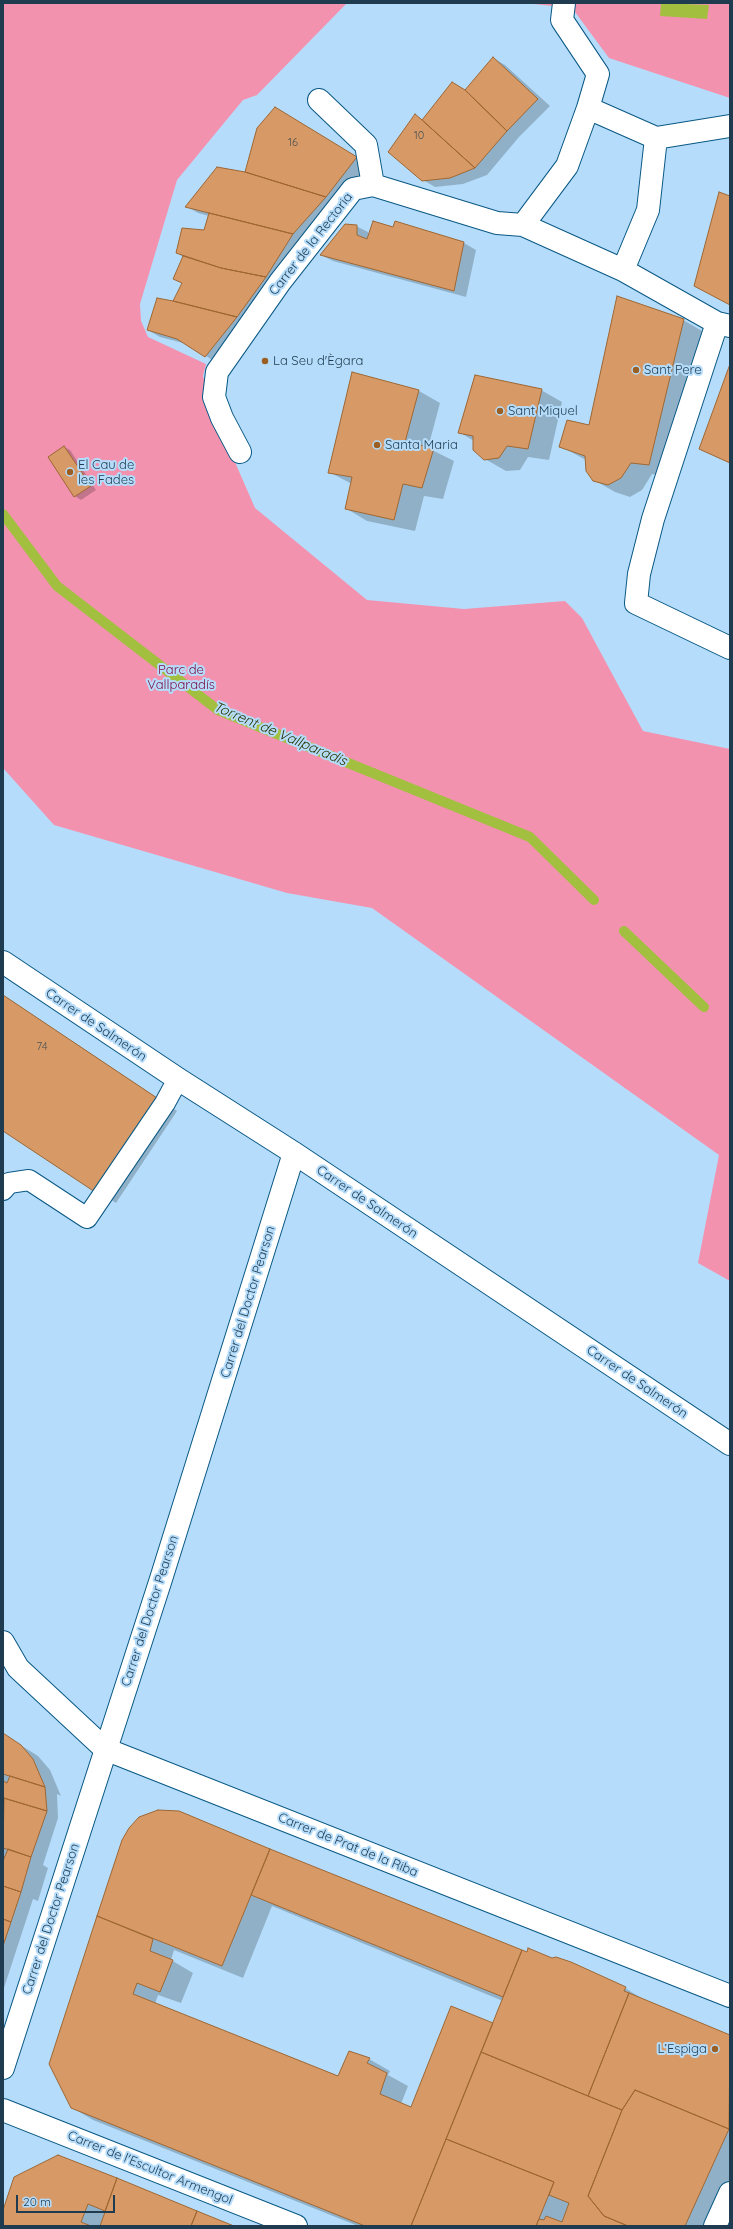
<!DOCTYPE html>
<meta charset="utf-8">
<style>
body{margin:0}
#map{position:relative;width:733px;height:2229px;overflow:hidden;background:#b5ddfb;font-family:Quicksand,sans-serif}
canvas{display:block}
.frame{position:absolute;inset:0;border:4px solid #1e3b4f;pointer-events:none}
.scale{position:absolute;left:16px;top:2195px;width:99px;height:18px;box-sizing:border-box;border:2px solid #1e3b4f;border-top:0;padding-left:5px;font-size:12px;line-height:14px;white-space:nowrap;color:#1e3b4f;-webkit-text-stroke:3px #b5ddfb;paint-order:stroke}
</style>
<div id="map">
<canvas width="733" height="2229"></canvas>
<div class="frame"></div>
<div class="scale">20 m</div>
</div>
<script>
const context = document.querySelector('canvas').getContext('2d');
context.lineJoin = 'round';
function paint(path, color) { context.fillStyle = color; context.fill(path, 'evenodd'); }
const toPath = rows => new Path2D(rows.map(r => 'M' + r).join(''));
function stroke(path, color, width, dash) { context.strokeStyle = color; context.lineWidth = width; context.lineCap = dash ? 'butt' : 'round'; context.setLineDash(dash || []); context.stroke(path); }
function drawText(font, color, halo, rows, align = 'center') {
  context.font = font + ' Quicksand,sans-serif'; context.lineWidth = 4; context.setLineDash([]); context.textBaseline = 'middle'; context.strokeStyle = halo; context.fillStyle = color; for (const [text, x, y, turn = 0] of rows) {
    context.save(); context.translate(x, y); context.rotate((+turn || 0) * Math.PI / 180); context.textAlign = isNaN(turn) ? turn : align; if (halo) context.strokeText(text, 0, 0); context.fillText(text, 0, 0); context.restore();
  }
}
const green = toPath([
 [3,3,347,3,257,95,243,100,177,180,140,304,141,321,148,337,206,364,203,376,211,407,255,508,367,600,464,609,565,601,582,618,643,731,730,749,730,1281,698,1263,719,1155,372,908,287,893,54,825,3,768],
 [524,3,730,3,730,98,609,58,572,8]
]);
const water = toPath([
 [661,3,709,5,707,19,660,16]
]);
const shadow = toPath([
 [493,58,505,65,550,106,519,137,487,175,463,184,435,187,423,180,416,116,423,120,465,90],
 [287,115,368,165,305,240,217,363,187,344,160,337,148,330,174,302,182,283,183,257,177,253,204,231,209,216,198,213,186,206,246,173],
 [395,222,464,243,476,250,466,297,333,261,321,255,356,226,368,232,368,238,393,228],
 [683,320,704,332,670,477,652,474,642,490,630,497,615,492,594,480,586,460,560,446,590,426],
 [541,390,562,402,549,460,528,457,520,470,506,471,485,459,474,441,459,432],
 [419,391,440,403,428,448,454,461,443,499,424,496,415,531,367,521,347,509,352,484,329,472],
 [64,447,70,450,96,490,81,500,75,496],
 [3,995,177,1111,116,1203,3,1130],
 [3,1734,38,1756,50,1770,61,1796,57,1794,58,1818,43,1865,48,1868,38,1901,33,1899,3,1991],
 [123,1840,270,1850,527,1954,625,1988,651,2004,730,2036,730,2198,717,2226,358,2226,93,2120,71,2107,50,2064],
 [272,1906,503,2001,493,2025,411,2108,401,2104,408,2086,388,2075,390,2071,369,2059,339,2077,155,2004,158,1995,181,2003,193,1973,171,1960,174,1950,243,1978],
 [58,2156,231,2226,3,2226,3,2214]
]);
const stream = toPath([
 [3,514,57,586,218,710,530,837,594,900],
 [624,931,704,1007]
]);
const building = toPath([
 [493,57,538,99,507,131,465,90,493,57],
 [452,82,465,90,507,131,475,168,422,120,452,82],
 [275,107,357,157,326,197,245,172,257,128,275,107],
 [415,114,422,120,475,168,450,178,422,181,388,152,415,114],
 [217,167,245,172,326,197,293,234,185,207,217,167],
 [719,192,730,196,730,305,694,286,719,192],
 [209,213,293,234,266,277,221,268,176,253,182,228,204,230,209,213],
 [373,221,393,227,395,221,464,242,454,291,320,255,345,224,357,225,357,235,367,239,373,221],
 [183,256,221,268,266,277,237,317,173,301,182,283,173,279,183,256],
 [617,296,684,319,649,465,631,463,621,478,608,485,593,481,586,471,585,456,559,447,567,420,589,425,617,296],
 [157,298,173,301,237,317,205,357,177,339,147,330,157,298],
 [730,364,730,463,699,449,730,364],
 [352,372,419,390,405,442,434,448,422,488,403,484,394,520,345,509,352,477,328,473,352,372],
 [475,375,542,389,528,449,507,446,499,458,484,460,473,450,473,436,458,433,475,375],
 [64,446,91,486,74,497,48,457,64,446],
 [3,995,157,1098,95,1192,3,1131,3,995],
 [3,1733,21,1745,33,1759,45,1787,3,1774,3,1733],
 [10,1776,45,1787,47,1811,3,1798,3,1781,7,1783,10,1776],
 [4,1798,47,1811,31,1857,3,1848,4,1798],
 [158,1810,179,1811,270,1849,222,1966,97,1916,122,1840,129,1828,139,1817,158,1810],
 [8,1849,31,1857,21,1892,3,1886,3,1861,8,1849],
 [270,1849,522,1950,503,1997,251,1895,270,1849],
 [3,1886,21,1892,11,1922,3,1919,3,1886],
 [97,1916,153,1939,150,1951,173,1960,160,1992,137,1983,133,1994,338,2076,349,2051,370,2058,367,2063,387,2073,380,2094,411,2107,451,2006,493,2023,411,2226,365,2226,71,2108,49,2064,97,1916],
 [3,1919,11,1922,3,1946,3,1919],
 [528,1948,552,1958,556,1957,571,1962,626,1987,624,1991,629,1993,588,2096,481,2052,522,1950,527,1952,528,1948],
 [629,1993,730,2035,729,2129,635,2090,622,2110,588,2096,629,1993],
 [481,2052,622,2110,588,2196,604,2216,628,2226,536,2226,539,2219,544,2220,546,2216,562,2222,569,2203,549,2195,554,2182,446,2139,481,2052],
 [635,2090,729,2129,685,2226,628,2226,604,2216,588,2196,622,2110,635,2090],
 [446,2139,554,2182,536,2226,411,2226,446,2139],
 [58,2155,117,2178,105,2211,88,2204,81,2222,91,2226,3,2226,3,2210,14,2177,58,2155],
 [117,2178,197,2211,191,2226,100,2226,117,2178],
 [197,2211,234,2226,191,2226,197,2211]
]);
const lane = toPath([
 [3,1190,9,1183,29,1180,87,1218,165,1103,178,1079]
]);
const street = toPath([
 [564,3,562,20,598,74,588,108],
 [319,100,366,145,373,185],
 [656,138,730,126],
 [523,225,567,166,588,108,656,138,648,210,623,270],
 [717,323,653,519,639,574,636,603,730,648],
 [240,452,222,418,214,397,217,372,280,282,353,189,373,185,497,223,523,225,623,270,717,323,730,326],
 [3,962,178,1079,294,1153,730,1444],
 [3,1642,18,1668,105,1749,730,1996],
 [3,2068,161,1579,294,1153],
 [3,2110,296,2226],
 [715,2226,730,2193]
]);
const markers = [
 [265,361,4,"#9c5f23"],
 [636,370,4,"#9c5f23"],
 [500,411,4,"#9c5f23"],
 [377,445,4,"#9c5f23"],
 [70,472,4,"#9c5f23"],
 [715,2049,4,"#9c5f23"]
];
const numberNames = [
 ["10",419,136],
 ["16",293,143],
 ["74",42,1047]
];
const streetNames = [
 ["Carrer de la Rectoria",311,244,-52],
 ["Carrer de Salmerón",96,1025,34],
 ["Carrer de Salmerón",367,1202,34],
 ["Carrer del Doctor Pearson",248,1302,-73],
 ["Carrer de Salmerón",637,1382,34],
 ["Carrer del Doctor Pearson",150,1611,-72],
 ["Carrer de Prat de la Riba",348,1845,22],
 ["Carrer del Doctor Pearson",51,1919,-72],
 ["Carrer de l'Escultor Armengol",150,2168,22]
];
const poiNames = [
 ["La Seu d'Ègara",273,361],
 ["Sant Pere",644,370],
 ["Sant Miquel",508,411],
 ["Santa Maria",385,445],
 ["El Cau de",78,465],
 ["les Fades",78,480],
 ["L’Espiga",707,2049,"right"]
];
const parkNames = [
 ["Parc de",181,670],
 ["Vallparadís",181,685]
];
const waterNames = [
 ["Torrent de Vallparadis",280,734,23]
];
paint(green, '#f392af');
paint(water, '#a3bf40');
paint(shadow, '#0003');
stroke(stream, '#a3bf40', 10);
paint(building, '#d79a67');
stroke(building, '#9e6632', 1);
stroke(lane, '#095884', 22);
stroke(street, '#095884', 24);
stroke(lane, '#fff', 20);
stroke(street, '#fff', 22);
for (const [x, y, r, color] of markers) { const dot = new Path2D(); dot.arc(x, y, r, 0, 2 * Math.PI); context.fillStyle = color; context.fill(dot); stroke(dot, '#b5ddfb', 1.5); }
drawText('11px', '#4c5355', null, numberNames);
drawText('13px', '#1e3b4f', '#b5ddfb', streetNames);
drawText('13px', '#1e3b4f', '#b5ddfb', poiNames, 'left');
drawText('13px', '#7c0b3f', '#b5ddfb', parkNames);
drawText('italic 14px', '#293300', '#b5ddfb', waterNames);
</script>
